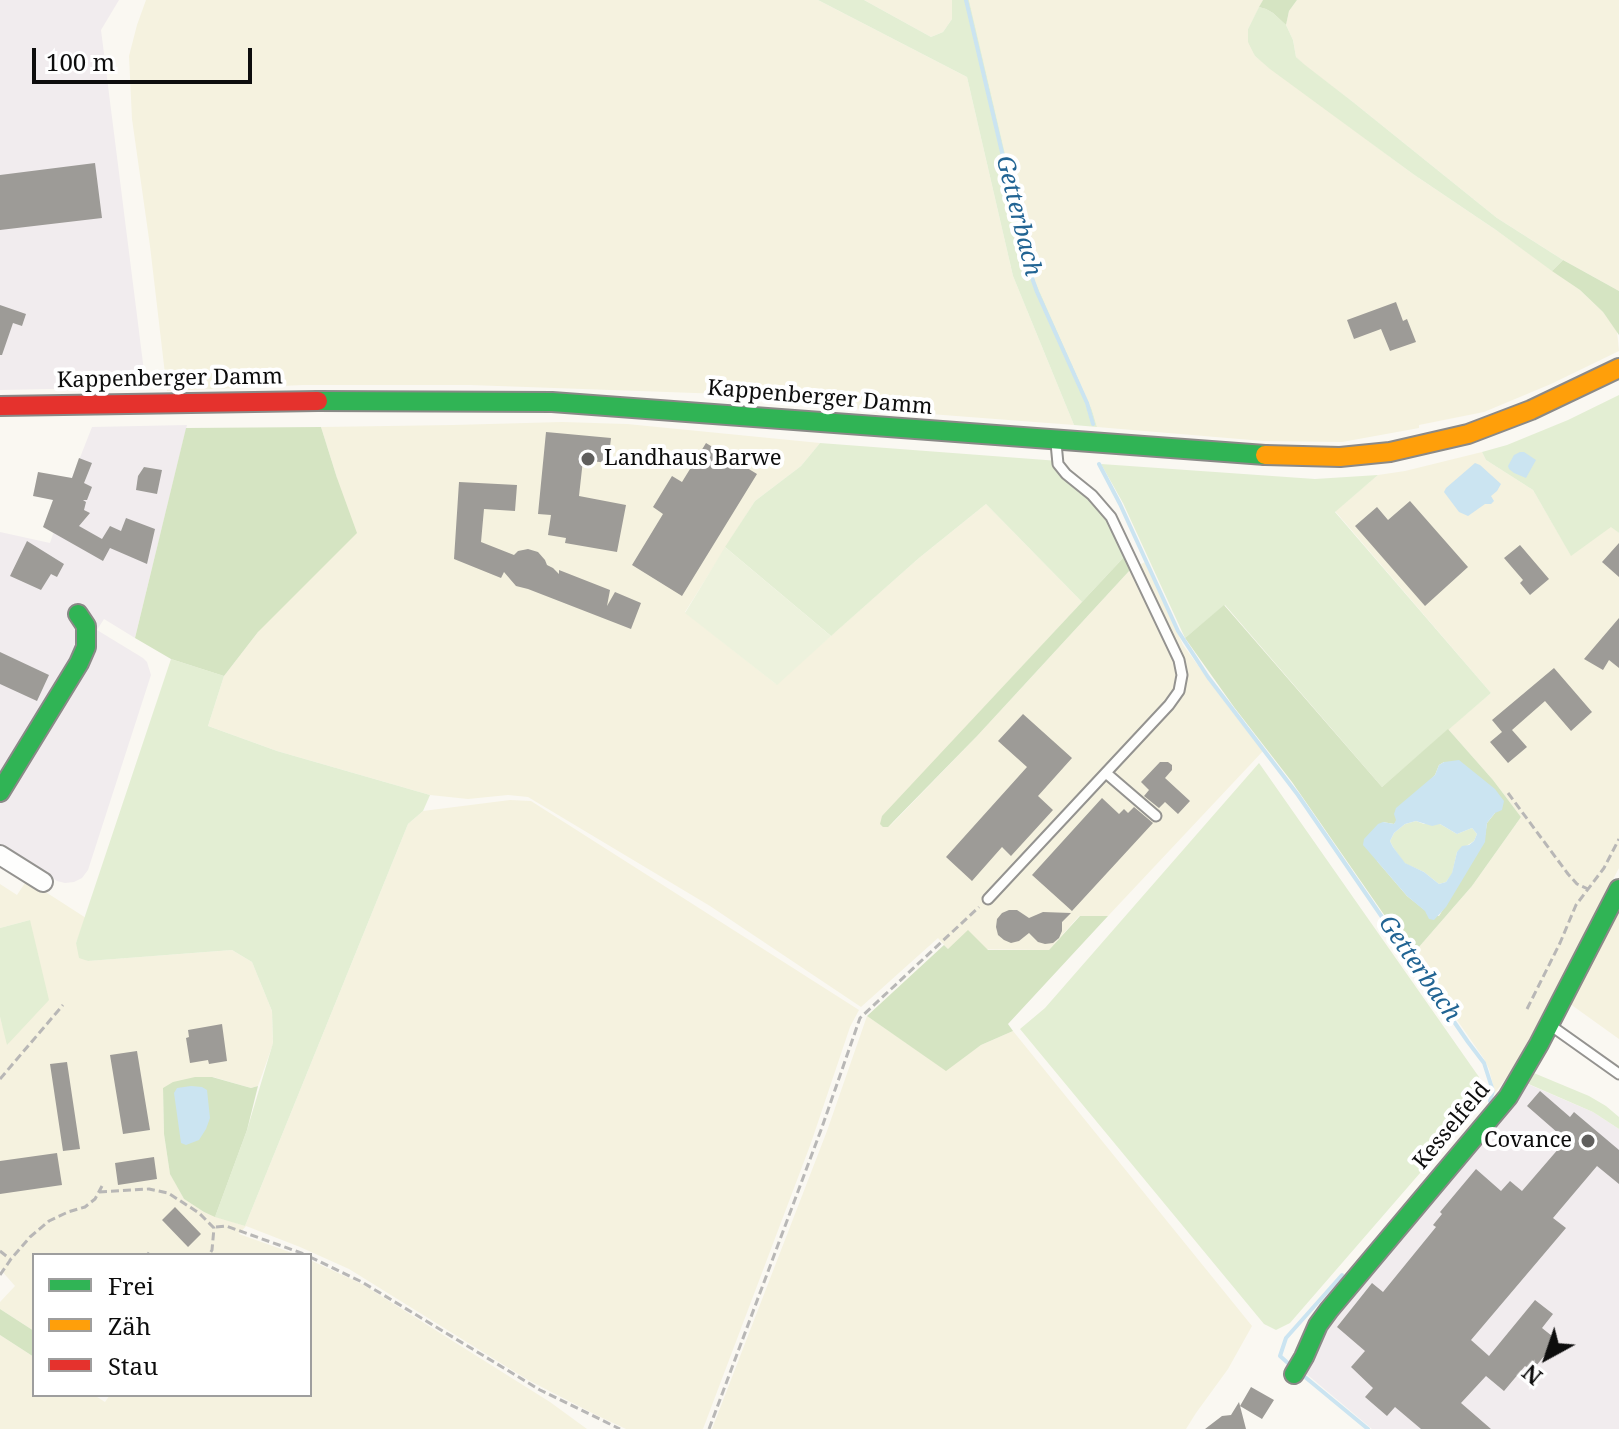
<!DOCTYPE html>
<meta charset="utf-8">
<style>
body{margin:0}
#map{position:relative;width:1619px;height:1429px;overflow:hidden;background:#faf8f2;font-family:"Noto Serif",serif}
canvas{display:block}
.legend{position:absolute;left:32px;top:1253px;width:280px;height:144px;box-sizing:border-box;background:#fff;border:2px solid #9e9e9e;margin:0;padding:10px 14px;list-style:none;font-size:24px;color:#0d0d0d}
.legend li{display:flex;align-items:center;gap:16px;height:40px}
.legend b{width:40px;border:2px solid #9e9e9e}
.north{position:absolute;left:1507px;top:1317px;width:80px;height:80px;-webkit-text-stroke:6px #fff;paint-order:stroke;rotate:220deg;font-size:22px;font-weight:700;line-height:32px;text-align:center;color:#0d0d0d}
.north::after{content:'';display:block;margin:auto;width:28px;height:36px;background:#0d0d0d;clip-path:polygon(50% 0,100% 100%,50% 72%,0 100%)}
.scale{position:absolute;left:32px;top:48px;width:220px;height:36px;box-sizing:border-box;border:4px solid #0d0d0d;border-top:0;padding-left:10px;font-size:24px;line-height:28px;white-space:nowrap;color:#0d0d0d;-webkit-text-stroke:6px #fff;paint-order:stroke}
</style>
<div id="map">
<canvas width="1619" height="1429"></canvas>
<ul class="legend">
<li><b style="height:10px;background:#30b455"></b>Frei</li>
<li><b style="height:10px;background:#ff9f0a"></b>Zäh</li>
<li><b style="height:10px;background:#e5322d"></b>Stau</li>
</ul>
<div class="north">N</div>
<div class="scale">100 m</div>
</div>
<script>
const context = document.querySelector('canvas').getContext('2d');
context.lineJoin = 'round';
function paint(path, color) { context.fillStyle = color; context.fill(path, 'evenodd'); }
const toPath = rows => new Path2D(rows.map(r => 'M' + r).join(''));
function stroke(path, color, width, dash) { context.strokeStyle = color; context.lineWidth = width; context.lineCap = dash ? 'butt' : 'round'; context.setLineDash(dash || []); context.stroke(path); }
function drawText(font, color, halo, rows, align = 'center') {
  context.font = font + ' "Noto Serif",serif'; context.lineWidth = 8; context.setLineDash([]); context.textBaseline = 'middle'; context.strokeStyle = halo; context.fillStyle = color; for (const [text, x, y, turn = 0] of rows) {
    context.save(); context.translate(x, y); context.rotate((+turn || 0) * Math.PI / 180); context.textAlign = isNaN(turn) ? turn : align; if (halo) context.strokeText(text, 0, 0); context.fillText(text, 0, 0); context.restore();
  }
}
const industrial = toPath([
 [0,0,119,0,101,30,146,387,0,390],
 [187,425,135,638,104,619,97,630,143,658,147,662,151,675,88,870,82,878,74,882,65,883,57,881,0,844,0,532,50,543,72,478,92,427],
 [1523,1082,1593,1112,1619,1129,1619,1429,1372,1429,1303,1371,1324,1323]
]);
const farmland = toPath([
 [146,0,818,0,967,77,1013,276,1074,425,786,403,723,394,470,385,303,385,167,391,150,246,132,119,129,56,137,25],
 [864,0,952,0,952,19,943,32,931,37],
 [969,0,1263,0,1248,29,1255,56,1413,174,1496,230,1580,290,1603,312,1617,331,1619,351,1551,384,1484,412,1419,425,1419,428,1342,442,1263,441,1097,427,1092,410,1035,281],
 [1297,0,1619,0,1619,291,1563,260,1497,218,1353,102,1305,66,1296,57,1293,40,1286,25,1289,11],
 [562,422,627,424,820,443,801,466,755,501,685,612,776,684,919,558,986,504,1082,602,968,725,889,827,978,735,1130,570,1145,562,1183,645,1231,710,1263,751,1108,916,1079,916,1049,950,948,949,938,938,861,1007,710,906,528,797,508,795,468,799,430,795,277,751,208,726,224,676,258,632,337,478,321,427,453,425],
 [1482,452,1486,460,1533,490,1571,555,1611,526,1619,533,1619,868,1516,1065,1495,1093,1489,1069,1484,1059,1412,955,1472,886,1521,817,1493,780,1448,729,1491,693,1335,511,1378,475,1405,471],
 [510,800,531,801,859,1010,850,1027,811,1143,703,1429,626,1429,596,1415,528,1380,349,1269,300,1247,246,1226,239,1234,298,1255,34,1255,34,1331,0,1309,0,1302,15,1286,0,1269,0,1017,8,1045,30,920,0,928,0,884,17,895,27,880,86,918,76,943,87,961,232,950,252,962,272,1011,273,1044,258,1086,251,1088,213,1077,163,1088,164,1134,170,1173,184,1199,204,1212,245,1226,408,824,423,811],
 [1619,900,1619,1039,1566,1001],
 [867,1016,946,1070,981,1045,1013,1031,1252,1326,1228,1369,1196,1413,1186,1429,712,1429,827,1131],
 [310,1260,362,1284,550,1402,587,1429,0,1429,0,1335,34,1357,34,1395,94,1395,105,1402,110,1395,310,1395]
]);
const green = toPath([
 [818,0,864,0,931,37,943,32,952,19,952,0,969,0,1035,281,1092,410,1097,427,1074,425,1013,276,967,77],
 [1259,7,1266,9,1273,13,1286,25,1293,40,1296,57,1305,65,1353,102,1497,218,1563,260,1552,271,1496,230,1413,174,1270,69,1255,56,1248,42,1248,29],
 [1619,395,1619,533,1611,527,1571,556,1533,490,1486,460,1482,452,1507,445,1568,420],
 [820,443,1059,461,1102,511,1124,557,1082,602,986,504,919,558,831,636,725,547,755,501,801,466],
 [1101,464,1315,479,1378,475,1335,512,1491,693,1382,787,1225,605,1185,638,1123,503],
 [171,659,224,676,208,726,277,751,430,795,423,811,408,824,245,1226,215,1217,247,1130,273,1043,272,1011,252,962,232,950,88,961,79,958,76,943],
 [1259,763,1479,1077,1479,1105,1290,1323,1276,1330,1264,1324,1020,1029,1045,1008],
 [1416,821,1424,824,1440,824,1457,834,1472,828,1477,834,1474,841,1457,852,1452,874,1446,882,1439,884,1424,872,1404,863,1393,847,1390,841,1394,833,1405,824],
 [30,920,49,1000,7,1045,0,1017,0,928],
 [1529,1071,1589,1096,1606,1106,1619,1117,1619,1129,1593,1112,1524,1082]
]);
const forest = toPath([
 [1263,0,1297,0,1289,11,1286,25,1273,13,1266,9,1259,7],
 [1563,260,1619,291,1619,335,1603,312,1580,290,1552,271],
 [321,427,337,478,357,533,258,632,224,676,171,659,135,638,186,428],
 [1124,557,1130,570,978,735,888,827,883,827,880,824,882,816],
 [1224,605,1382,787,1448,729,1493,780,1521,817,1472,886,1412,955,1292,782,1234,707,1185,638],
 [1444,762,1451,763,1495,813,1487,823,1484,842,1439,916,1427,914,1426,911,1407,896,1377,861,1383,822,1394,824,1435,775,1439,765],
 [1080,916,1108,916,1008,1024,1013,1031,981,1045,946,1071,867,1016,944,945,948,949,968,930,988,950,1049,950],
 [195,1077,212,1077,251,1088,258,1086,247,1130,215,1217,204,1212,184,1199,170,1174,164,1134,163,1088,173,1082],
 [0,1309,34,1331,34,1357,0,1335]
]);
const pitch = toPath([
 [725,547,831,636,777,685,685,613]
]);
const water = toPath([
 [1520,452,1524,452,1536,460,1526,478,1514,473,1509,469,1508,466,1514,455],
 [1475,463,1480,465,1501,484,1497,491,1491,496,1494,501,1491,504,1485,504,1468,516,1459,512,1444,492,1446,488],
 [1459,760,1495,789,1504,801,1502,810,1495,813,1487,823,1485,842,1446,907,1434,920,1429,919,1425,911,1407,896,1363,845,1364,839,1378,824,1383,822,1394,824,1396,820,1394,814,1396,808,1435,775,1439,765,1444,762],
 [1416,821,1432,826,1440,824,1457,834,1472,828,1477,834,1474,841,1469,845,1462,846,1457,852,1452,873,1446,882,1439,884,1424,872,1405,863,1393,847,1390,841,1394,833,1405,824],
 [191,1086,202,1087,207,1090,210,1118,206,1129,199,1140,186,1145,181,1143,174,1093,177,1088]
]);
const stream = toPath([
 [966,0,1031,275,1037,292,1087,403,1093,424],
 [1099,464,1120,504,1178,631,1208,677,1298,795,1468,1042,1484,1063,1493,1091,1490,1101],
 [1289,1364,1280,1356,1286,1338,1342,1275],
 [1305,1377,1368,1429]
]);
const building = toPath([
 [95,163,102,218,0,230,0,175],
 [1396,302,1403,321,1407,319,1416,342,1390,351,1381,329,1354,339,1347,320],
 [0,305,26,314,22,326,13,323,2,355,0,355],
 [546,432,611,438,608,463,583,460,579,496,626,505,617,552,565,543,566,538,548,535,551,515,538,514],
 [706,443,757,474,682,596,632,565,663,514,653,507,672,476,682,482],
 [79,458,92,463,84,483,92,487,87,500,83,500,86,502,84,510,90,513,79,526,102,539,110,526,121,531,126,518,155,529,147,564,110,548,103,561,43,527,53,500,33,496,38,472,72,478],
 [144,467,162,470,157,494,136,490,138,476],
 [459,482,517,485,515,511,484,509,481,542,514,555,518,551,528,549,538,552,545,560,547,565,553,568,559,574,559,570,610,590,607,606,615,592,641,603,631,629,528,589,516,586,504,572,501,578,454,559],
 [1410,501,1468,567,1425,606,1355,526,1377,507,1388,520],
 [27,541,64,564,57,577,51,574,41,590,10,576],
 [1619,543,1619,577,1602,562],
 [1520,545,1549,579,1530,595,1520,583,1523,580,1504,558],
 [1619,618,1619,668,1609,660,1603,670,1584,659],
 [0,652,49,675,37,701,0,684],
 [1554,668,1592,712,1571,731,1545,701,1512,730,1527,747,1508,763,1490,742,1502,732,1492,720],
 [1023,714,1072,758,1038,796,1053,810,1011,856,1002,847,972,881,946,857,1027,767,998,741],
 [1160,762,1168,762,1172,765,1172,770,1165,778,1190,801,1178,814,1165,802,1159,808,1144,796,1149,790,1141,782],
 [1102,798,1119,814,1124,809,1128,813,1134,807,1153,823,1072,911,1032,875],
 [1009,910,1017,910,1029,918,1043,912,1071,913,1062,922,1062,931,1059,938,1053,943,1045,944,1038,942,1029,933,1019,941,1011,943,1004,940,998,935,996,927,997,919,1002,913],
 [222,1024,227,1061,209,1064,208,1060,190,1063,186,1038,189,1037,188,1030],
 [137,1051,150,1130,123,1134,110,1055],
 [67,1062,80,1149,63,1151,50,1064],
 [1540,1091,1570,1117,1574,1112,1619,1150,1619,1184,1597,1166,1553,1218,1566,1228,1471,1340,1489,1356,1535,1300,1553,1314,1542,1328,1557,1340,1532,1371,1525,1366,1504,1391,1486,1376,1461,1403,1491,1429,1421,1429,1395,1407,1387,1416,1365,1397,1373,1388,1351,1367,1365,1351,1337,1327,1372,1283,1383,1292,1436,1227,1433,1225,1442,1214,1440,1212,1476,1169,1501,1191,1510,1181,1522,1191,1566,1140,1527,1106],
 [57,1153,62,1185,0,1194,0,1161],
 [154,1157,157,1179,118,1185,115,1163],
 [175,1207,201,1234,188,1247,162,1220],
 [1251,1387,1274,1400,1262,1419,1240,1406],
 [1239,1402,1246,1429,1205,1429,1222,1416,1231,1415]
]);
const path = toPath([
 [1508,793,1568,874,1577,884,1588,889],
 [1527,1009,1560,943,1576,905,1604,868,1619,839],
 [0,1079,63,1005],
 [99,1192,149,1189,168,1193,199,1213,214,1228,212,1250,209,1255],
 [216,1227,226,1226,307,1255],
 [0,1251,10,1259],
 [147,1253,150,1255],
 [310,1257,362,1282,540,1390,620,1429],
 [0,1275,11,1259,30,1237,49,1221,68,1212,85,1207,95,1199,102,1186],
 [709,1429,821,1130,860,1018,979,907]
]);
const lane = toPath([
 [1106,773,1156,816],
 [988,899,1169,705,1179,691,1182,675,1179,660,1111,517,1092,495,1066,474,1058,464,1056,443],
 [1550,1025,1619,1074]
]);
const street = toPath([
 [0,855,43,882]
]);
const fast = toPath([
 [318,401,552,402,1265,455],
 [0,792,79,663,86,647,86,626,78,614],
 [1294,1374,1304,1357,1318,1325,1329,1310,1508,1097,1539,1044,1619,889]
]);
const slow = toPath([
 [1265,455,1340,457,1390,452,1468,434,1531,410,1619,368]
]);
const jam = toPath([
 [0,406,318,401]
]);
const markers = [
 [588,459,8,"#605f5d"],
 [1588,1141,8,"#605f5d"]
];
const streetNames = [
 ["Kappenberger Damm",170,379,-1],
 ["Kappenberger Damm",820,398,5],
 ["Kesselfeld",1452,1126,-50]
];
const poiNames = [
 ["Landhaus Barwe",604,459],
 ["Covance",1572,1141,"right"]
];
const waterNames = [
 ["Getterbach",1018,216,76],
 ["Getterbach",1419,969,55]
];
paint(industrial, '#f1ecee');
paint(farmland, '#f5f2df');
paint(green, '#e3eed3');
paint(forest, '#d5e4c2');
paint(pitch, '#edf2dd');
paint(water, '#cbe4f1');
stroke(stream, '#cbe4f1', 4);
paint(building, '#9d9b97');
stroke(lane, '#949390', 13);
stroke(street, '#949390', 22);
stroke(fast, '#8a8987', 22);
stroke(slow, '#8a8987', 22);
stroke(jam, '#8a8987', 22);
stroke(path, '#b8b7b6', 3, [8, 4]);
stroke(lane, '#fefefd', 9);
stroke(street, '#fefefd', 18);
stroke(fast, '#30b455', 18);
stroke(slow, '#ff9f0a', 18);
stroke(jam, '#e5322d', 18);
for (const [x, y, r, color] of markers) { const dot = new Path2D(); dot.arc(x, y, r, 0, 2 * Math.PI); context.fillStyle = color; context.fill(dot); stroke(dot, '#fff', 3); }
drawText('22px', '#0d0d0d', '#fff', streetNames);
drawText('22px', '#0d0d0d', '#fff', poiNames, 'left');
drawText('italic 24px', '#216493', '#fff', waterNames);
</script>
